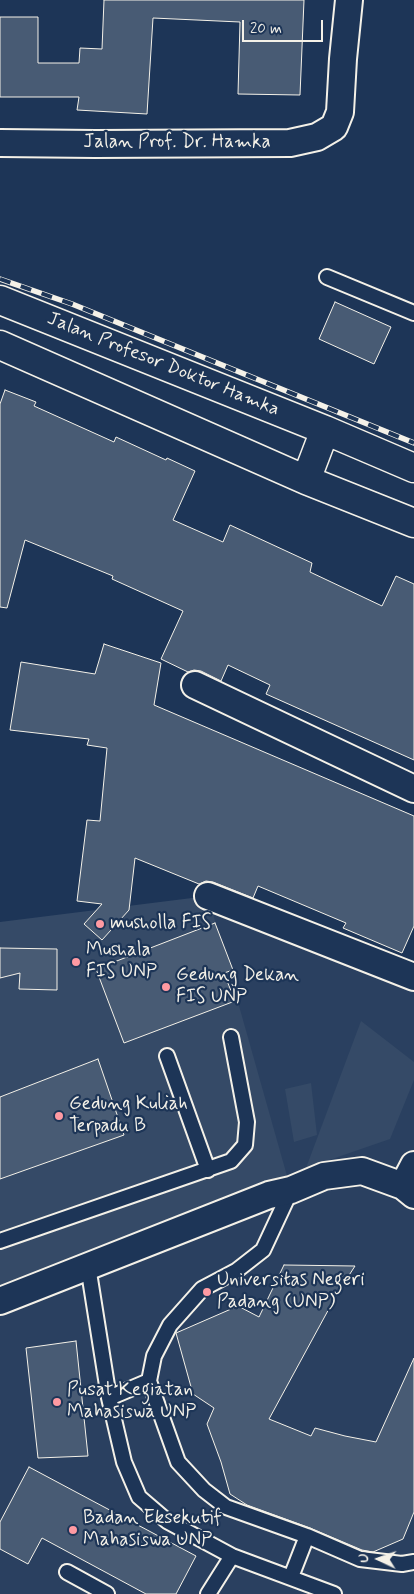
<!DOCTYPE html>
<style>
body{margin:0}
#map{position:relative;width:414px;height:1594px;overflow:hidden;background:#1d3557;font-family:Mynerve,sans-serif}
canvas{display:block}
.north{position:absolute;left:354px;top:1534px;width:50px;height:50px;-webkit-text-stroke:4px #1d3557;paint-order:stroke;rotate:273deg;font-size:14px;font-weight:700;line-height:20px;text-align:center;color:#f4f1e8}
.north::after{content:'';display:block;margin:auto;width:18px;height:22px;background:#f4f1e8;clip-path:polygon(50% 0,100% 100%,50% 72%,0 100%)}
.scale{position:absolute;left:242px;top:20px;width:81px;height:22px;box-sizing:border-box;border:2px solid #f4f1e8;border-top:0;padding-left:6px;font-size:15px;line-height:18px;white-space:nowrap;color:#f4f1e8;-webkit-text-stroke:4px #1d3557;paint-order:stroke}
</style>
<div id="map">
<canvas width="414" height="1594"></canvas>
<div class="north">U</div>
<div class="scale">20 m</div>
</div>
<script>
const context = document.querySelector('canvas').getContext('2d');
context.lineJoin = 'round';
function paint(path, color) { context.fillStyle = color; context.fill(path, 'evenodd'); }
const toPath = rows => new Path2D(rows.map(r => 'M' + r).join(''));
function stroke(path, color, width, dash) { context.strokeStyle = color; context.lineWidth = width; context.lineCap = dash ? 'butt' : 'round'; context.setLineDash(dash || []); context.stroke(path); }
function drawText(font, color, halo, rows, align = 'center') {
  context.font = font + ' Mynerve,sans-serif'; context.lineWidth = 4.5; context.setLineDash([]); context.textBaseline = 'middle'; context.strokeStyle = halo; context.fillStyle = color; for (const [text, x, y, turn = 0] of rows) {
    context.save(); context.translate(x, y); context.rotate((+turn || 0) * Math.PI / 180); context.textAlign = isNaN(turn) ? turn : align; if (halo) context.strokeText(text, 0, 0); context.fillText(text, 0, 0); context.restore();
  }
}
const built = toPath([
 [221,909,414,990,414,1594,0,1594,0,929]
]);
const green = toPath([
 [208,896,291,1190,0,1301,0,922],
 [361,1021,414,1062,414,1080,390,1139,306,1168],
 [311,1083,317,1135,294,1142,285,1089]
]);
const building = toPath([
 [104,0,304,0,300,95,238,94,240,22,153,18,147,114,77,110,79,97,0,97,0,17,38,17,38,63,79,63,80,48,102,49,104,0],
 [335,302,391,327,374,364,319,339,335,302],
 [5,390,36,402,34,406,114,442,116,437,166,460,167,458,195,471,173,520,223,542,230,525,312,563,310,572,382,606,396,576,414,584,414,760,266,694,270,685,228,665,221,681,201,671,194,670,188,672,161,659,183,611,112,579,113,576,25,540,7,608,0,607,0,404,5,390],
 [104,644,161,663,154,705,414,816,414,926,402,953,343,928,346,923,258,886,253,898,213,882,206,881,199,884,135,858,129,910,102,940,84,924,102,904,77,901,87,820,100,821,107,748,87,745,89,739,10,730,21,662,95,674,104,644],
 [215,923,233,970,224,973,235,1001,124,1043,96,969,215,923],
 [0,948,57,949,57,990,19,989,20,973,0,978,0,948],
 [98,1059,124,1135,0,1179,0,1097,98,1059],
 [284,1265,355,1266,337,1294,269,1419,311,1436,315,1428,345,1436,376,1442,414,1358,414,1512,403,1539,373,1552,362,1550,310,1528,247,1505,230,1494,221,1462,207,1424,214,1408,193,1394,176,1333,238,1306,259,1317,284,1265],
 [76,1341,88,1456,38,1458,26,1348,76,1341],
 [29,1467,196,1556,176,1594,146,1594,42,1538,28,1564,0,1549,0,1522,29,1467]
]);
const lane = toPath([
 [327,277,414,313],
 [167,1056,208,1170],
 [0,1241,231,1161,245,1145,247,1122,231,1037],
 [88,1266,109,1398,124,1462,139,1497,167,1521,232,1556,334,1594],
 [149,1381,178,1462,204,1490,226,1507,307,1536,360,1559,402,1564,414,1562],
 [109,1398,149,1381,154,1356,170,1325,202,1289,236,1271,263,1250,291,1190],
 [67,1572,107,1594],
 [291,1577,307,1536],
 [208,1594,232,1556]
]);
const street = toPath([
 [0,143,95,144,290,143,317,137,334,127,340,112,343,59,349,0],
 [195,685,414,789],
 [208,896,414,977],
 [403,1186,414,1165],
 [0,1301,269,1195,291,1190,324,1176,362,1171,403,1186,414,1195]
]);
const highway = toPath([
 [0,300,325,430,414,468],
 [0,345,306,480,414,523],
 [306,480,325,430]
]);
const rail = toPath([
 [0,279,72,304,414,443]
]);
const markers = [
 [100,924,5,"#ff9aa2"],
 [76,962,5,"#ff9aa2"],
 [166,987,5,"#ff9aa2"],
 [59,1116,5,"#ff9aa2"],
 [207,1292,5,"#ff9aa2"],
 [57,1402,5,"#ff9aa2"],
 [73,1530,5,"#ff9aa2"]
];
const streetNames = [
 ["Jalan Prof. Dr. Hamka",177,143],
 ["Jalan Profesor Doktor Hamka",163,365,22]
];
const poiNames = [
 ["musholla FIS",110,924],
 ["Mushala",86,951],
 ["FIS UNP",86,973],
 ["Gedung Dekan",176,976],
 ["FIS UNP",176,998],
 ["Gedung Kuliah",69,1105],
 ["Terpadu B",69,1127],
 ["Universitas Negeri",217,1281],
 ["Padang (UNP)",217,1303],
 ["Pusat Kegiatan",67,1391],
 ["Mahasiswa UNP",67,1413],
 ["Badan Eksekutif",83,1519],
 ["Mahasiswa UNP",83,1541]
];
paint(built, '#2a4060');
paint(green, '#354a67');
paint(building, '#485b74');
stroke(building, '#f4f1e8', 1);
stroke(lane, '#f4f1e8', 18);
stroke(street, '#f4f1e8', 30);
stroke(highway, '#f4f1e8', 31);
stroke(lane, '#1d3557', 14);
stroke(street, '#1d3557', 26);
stroke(highway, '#1d3557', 28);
stroke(rail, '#f4f1e8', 5.5);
stroke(rail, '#1d3557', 4, [11]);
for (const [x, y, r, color] of markers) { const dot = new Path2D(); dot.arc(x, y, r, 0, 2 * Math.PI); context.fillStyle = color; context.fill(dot); stroke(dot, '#1d3557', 2); }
drawText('19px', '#f4f1e8', '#1d3557', streetNames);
drawText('19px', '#f4f1e8', '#1d3557', poiNames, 'left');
</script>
